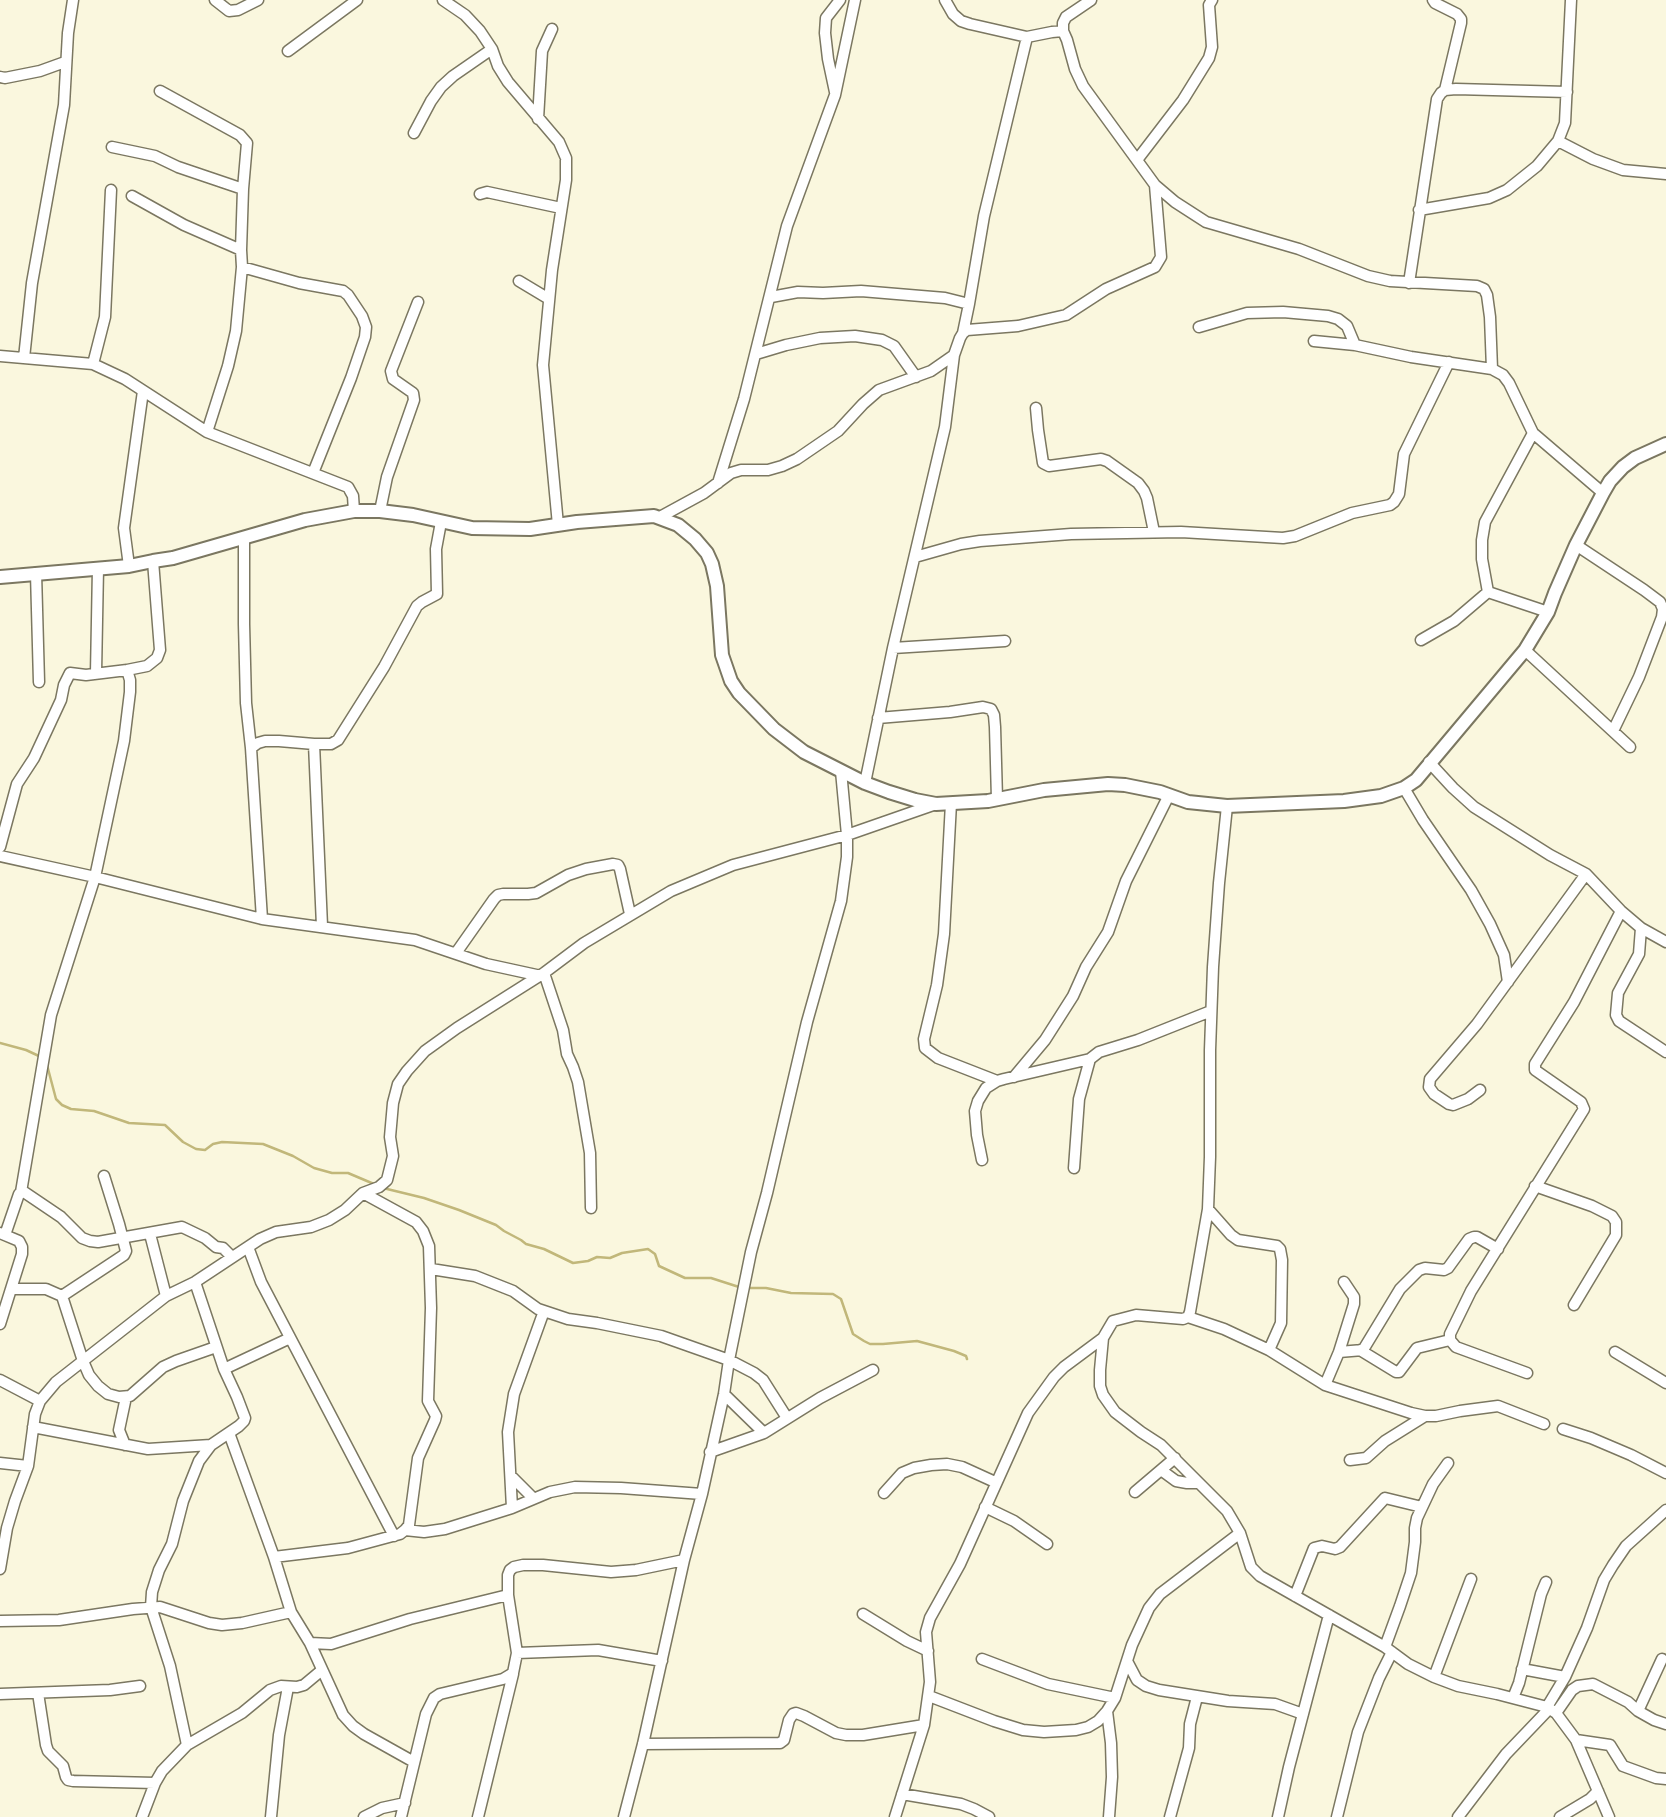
<!DOCTYPE html>
<style>
body{margin:0}
canvas{display:block;background:#faf7de}
</style>
<canvas width="1666" height="1817"></canvas>
<script>
const context = document.querySelector('canvas').getContext('2d');
context.lineJoin = 'round';
const toPath = rows => new Path2D(rows.map(r => 'M' + r).join(''));
function stroke(path, color, width, dash) { context.strokeStyle = color; context.lineWidth = width; context.lineCap = dash ? 'butt' : 'round'; context.setLineDash(dash || []); context.stroke(path); }
const stream = toPath([
 [0,1043,26,1050,41,1057],
 [47,1065,56,1099,62,1105,71,1109,94,1111,129,1123,165,1125,183,1142,196,1149,205,1150,213,1144,222,1142,263,1144,293,1156,314,1168,332,1173,348,1173,374,1184],
 [383,1188,424,1198,459,1210,496,1225,504,1231,521,1240,526,1244,544,1249,573,1263,588,1261,597,1257,610,1258,622,1253,648,1249,655,1254,659,1266,685,1278,711,1278,739,1287],
 [746,1288,766,1288,791,1293,833,1294,841,1299,853,1334,864,1341,870,1344,883,1344,917,1341,954,1351,966,1356,967,1359]
]);
const minor = toPath([
 [215,0,229,11,238,10,258,0],
 [443,0,465,15,480,31,492,49,498,66,508,82,559,142,566,158,566,180,552,270,543,365,558,525],
 [945,0,953,14,961,21,970,24,1027,37,1052,32,1063,31,1067,40,1075,69,1083,86,1155,185,1175,202,1206,222,1299,249,1368,276,1390,281,1477,286,1484,289,1487,295,1490,317,1492,369],
 [1433,0,1435,3,1457,14,1461,19,1461,23,1445,90],
 [1063,31,1063,23,1066,17,1091,0],
 [288,51,357,0],
 [0,77,5,78,40,71,65,62],
 [160,91,240,135,247,143,243,189,241,250,242,267,236,331,228,366,207,432],
 [835,92,828,59,825,33,826,18,840,0],
 [538,119,542,51,552,29],
 [414,133,431,101,441,87,453,76,492,49],
 [1558,141,1593,159,1623,170,1666,174],
 [112,147,155,156,178,167,243,189],
 [1137,160,1183,100,1209,58,1212,47,1209,5,1212,0],
 [480,194,487,192,561,208],
 [132,196,184,225,241,250],
 [1419,210,1489,198,1507,190,1537,166,1558,141,1565,123,1571,0],
 [242,267,299,283,343,291,348,295,362,316,366,327,365,337,351,378,313,473],
 [519,281,549,299],
 [1409,283,1437,99,1441,93,1445,90,1456,89,1567,92],
 [771,297,798,292,823,293,861,291,945,298,969,304],
 [1199,327,1247,313,1283,312,1328,316,1338,319,1347,326,1355,345],
 [963,333,969,304,984,216,1027,37],
 [1314,341,1355,345,1411,357,1492,369,1503,375,1509,383,1533,433,1603,493],
 [756,354,786,345,820,338,855,336,882,340,894,346,916,377],
 [0,356,93,364,125,379,207,432,348,487,353,496,354,511],
 [24,358,32,283,64,105,68,33,73,0],
 [93,364,105,317,111,190],
 [1036,408,1038,430,1043,463,1049,466,1101,459,1107,461,1138,483,1144,491,1147,498,1154,532],
 [718,483,744,399,787,226,835,95,855,0],
 [380,511,387,477,414,400,413,393,393,379,391,371,418,302],
 [660,517,704,493,731,473,741,470,768,470,782,466,797,459,838,431,863,404,879,390,931,371,954,355],
 [244,538,244,624,246,703,251,748,262,919],
 [1576,545,1644,590,1660,602,1663,609,1662,617,1639,677,1613,731],
 [915,557,961,544,980,541,1071,534,1181,532,1283,538,1295,536,1352,513,1390,505,1394,502,1399,494,1404,454,1449,362],
 [129,566,124,528,143,391],
 [36,573,39,682],
 [1488,592,1548,612],
 [1421,640,1454,621,1488,592,1482,559,1482,540,1485,522,1533,433],
 [893,648,1005,641],
 [1525,650,1630,747],
 [96,673,98,568],
 [878,718,950,712,983,707,991,709,994,715,995,727,997,799],
 [314,744,322,926],
 [251,748,258,743,265,741,279,741,314,744,331,744,338,740,384,667,417,606,422,602,437,594,436,549,441,522],
 [1429,762,1453,788,1474,807,1550,855,1586,874,1621,911,1641,928,1666,942],
 [865,783,893,648,945,427,954,355,960,338,963,333,967,330,1018,326,1066,315,1106,289,1155,267,1161,257,1155,185],
 [1404,788,1423,820,1471,890,1490,924,1504,955,1508,982],
 [951,803,944,934,937,985,924,1039,925,1048,938,1058,997,1081],
 [1227,806,1219,883,1213,967,1210,1050,1210,1157,1208,1209,1190,1312,1188,1317,1183,1319,1136,1315,1113,1321,1103,1338,1100,1370,1100,1386,1103,1395,1115,1412,1141,1432,1161,1445,1227,1511,1240,1533,1251,1567,1260,1576,1385,1647,1408,1664,1434,1677,1458,1686,1497,1694,1547,1707,1556,1713,1576,1740,1609,1817],
 [0,847,17,784,34,758,61,700,64,685,70,673,86,675,127,670,147,666,157,658,160,650,153,561],
 [0,856,95,877,262,919,415,940,486,964,541,976],
 [1641,928,1639,954,1618,993,1616,1015,1619,1021,1666,1052],
 [456,953,494,899,498,895,503,894,528,894,536,893,568,875,586,869,613,864,618,865,620,869,630,914],
 [544,973,563,1030,567,1054,573,1067,578,1082,590,1153,591,1208],
 [1014,1077,1045,1040,1073,996,1086,967,1108,932,1126,881,1169,795],
 [1480,1090,1468,1099,1453,1105,1449,1104,1434,1094,1429,1087,1430,1079,1477,1024,1586,874],
 [982,1160,977,1135,975,1111,978,1101,986,1088,997,1081,1004,1079,1090,1059],
 [1074,1168,1079,1099,1090,1059,1099,1052,1138,1040,1211,1011],
 [1535,1186,1592,1206,1612,1216,1616,1222,1616,1235,1574,1305],
 [21,1192,51,1015,95,877,124,741,130,692,130,680,127,670],
 [1208,1209,1231,1235,1238,1240,1277,1246,1280,1249,1282,1260,1281,1323,1269,1350],
 [150,1234,166,1296],
 [5,1235,19,1194,24,1192,61,1217,82,1238,90,1241,98,1242,182,1227,205,1238,216,1247,223,1248,232,1257],
 [248,1247,261,1282,394,1536],
 [431,1269,475,1276,513,1291,538,1309,568,1319,597,1323,661,1336,729,1360,754,1373,763,1380,787,1418],
 [11,1289,46,1289,62,1296,83,1361,89,1375,98,1386,108,1394,119,1397,130,1396,163,1367,176,1361,216,1347],
 [62,1296,124,1255,126,1251,119,1224,104,1176],
 [1188,1317,1224,1329,1269,1350,1325,1385,1411,1413,1425,1416,1436,1416,1460,1411,1498,1406,1544,1424],
 [0,1324,22,1254,22,1247,19,1241,0,1233],
 [1360,1350,1396,1372,1399,1372,1417,1348,1450,1340],
 [1339,1352,1363,1350,1400,1289,1419,1270,1425,1268,1444,1270,1448,1268,1469,1239,1474,1237,1477,1237,1498,1249],
 [1615,1352,1666,1383],
 [224,1369,290,1338],
 [1527,1373,1456,1347,1450,1340,1450,1334,1471,1291,1584,1109,1581,1102,1535,1070,1535,1064,1574,1002,1621,911],
 [0,1380,40,1401],
 [1325,1385,1339,1352,1354,1304,1354,1297,1344,1282],
 [724,1394,764,1433],
 [33,1427,148,1449,211,1445],
 [1563,1429,1591,1438,1631,1455,1666,1473],
 [229,1433,274,1557,291,1612,310,1643,343,1715,353,1726,364,1734,414,1762],
 [125,1445,119,1430,126,1397],
 [710,1452,764,1433,820,1398,873,1370],
 [1350,1460,1366,1458,1385,1441,1425,1416],
 [0,1463,28,1466],
 [1161,1470,1176,1481,1187,1483,1199,1483],
 [511,1476,533,1498],
 [1135,1492,1175,1458],
 [884,1493,902,1473,914,1468,931,1465,947,1464,962,1467,995,1482],
 [985,1507,1014,1521,1047,1544],
 [512,1508,508,1432,514,1394,544,1311],
 [405,1530,424,1532,445,1529,512,1508,550,1492,575,1487,621,1488,702,1494],
 [274,1557,348,1548,400,1534,405,1530,409,1525,418,1458,435,1420,436,1416,428,1401,431,1308,429,1246,423,1231,416,1222,363,1193],
 [0,1569,7,1528,15,1501,28,1466,35,1414,40,1401,56,1382,166,1296,195,1282,260,1239,276,1232,311,1227,329,1220,345,1210,363,1193,379,1187,387,1180,393,1156,390,1137,393,1103,398,1084,407,1071,425,1051,457,1028,544,973,584,943,671,891,733,865,847,835,936,804],
 [1295,1596,1314,1548,1322,1546,1335,1549,1340,1547,1385,1498,1422,1507],
 [863,1614,907,1641,928,1651],
 [0,1621,59,1620,133,1609,160,1607,209,1623,222,1625,242,1623,291,1612],
 [310,1643,331,1644,410,1619,508,1595],
 [1385,1647,1400,1606,1411,1573,1415,1542,1415,1528,1417,1518,1433,1484,1448,1463],
 [517,1653,598,1650,662,1661],
 [982,1659,1048,1684,1115,1698],
 [1127,1661,1137,1680,1146,1686,1159,1690,1228,1701,1275,1704,1303,1714],
 [1522,1669,1565,1677],
 [1434,1677,1471,1579],
 [38,1693,46,1745,48,1751,63,1766,66,1777,68,1780,73,1781,155,1783],
 [0,1694,110,1690,140,1686],
 [929,1696,994,1721,1023,1730,1044,1732,1076,1730,1088,1727,1098,1721,1107,1711,1115,1698,1132,1645,1149,1608,1160,1594,1240,1533],
 [1513,1698,1519,1683,1541,1594,1546,1582],
 [1547,1707,1565,1677,1587,1628,1604,1580,1613,1565,1626,1546,1666,1510],
 [1107,1711,1111,1743,1112,1777,1109,1817],
 [1638,1711,1662,1659],
 [1556,1713,1572,1690,1578,1686,1593,1684,1628,1702,1638,1711,1654,1720,1666,1724],
 [1576,1740,1610,1745,1623,1766,1656,1778,1666,1779],
 [643,1744,780,1743,784,1740,789,1720,793,1714,796,1713,804,1716,836,1733,846,1735,863,1735,924,1725],
 [187,1745,170,1666,151,1607,152,1592,159,1570,172,1544,183,1501,199,1461,211,1445,239,1426,244,1421,245,1418,237,1397,224,1369,195,1282],
 [902,1794,961,1804,974,1809,989,1817],
 [142,1817,155,1783,162,1771,187,1745,242,1713,270,1690,281,1686,297,1687,304,1685,322,1670],
 [271,1817,279,1735,288,1687],
 [364,1817,382,1808,405,1803],
 [401,1817,426,1714,434,1698,440,1694,503,1679,513,1673,517,1653,508,1595,508,1575,510,1570,514,1567,523,1565,543,1565,611,1572,636,1570,684,1560],
 [478,1817,513,1674],
 [624,1817,643,1744,684,1560,702,1494,724,1394,729,1360,751,1252,767,1193,807,1022,841,901,847,857,847,835,841,771],
 [895,1817,924,1725,930,1682,926,1632,930,1618,960,1564,1028,1413,1054,1377,1064,1367,1103,1338],
 [1170,1817,1189,1748,1190,1724,1197,1697],
 [1278,1817,1289,1767,1329,1615],
 [1337,1817,1358,1732,1379,1678,1392,1652],
 [1458,1817,1506,1754,1549,1709],
 [1560,1817,1590,1799,1598,1791]
]);
const tertiary = toPath([
 [0,577,129,566,153,561,173,558,305,520,354,511,380,511,413,515,472,528,530,529,577,522,654,516,678,525,695,539,707,553,712,564,717,586,722,655,731,681,739,693,774,729,804,752,865,783,889,792,915,800,936,804,988,801,1044,790,1108,784,1125,785,1160,792,1188,802,1227,806,1344,801,1381,796,1404,788,1416,780,1525,650,1548,612,1555,593,1576,545,1603,493,1610,481,1623,467,1635,458,1666,444]
]);
stroke(stream, '#c1b77a', 2.5);
stroke(minor, '#7b7761', 13);
stroke(tertiary, '#7b7761', 16);
stroke(minor, '#fff', 10);
stroke(tertiary, '#fff', 12);
</script>
